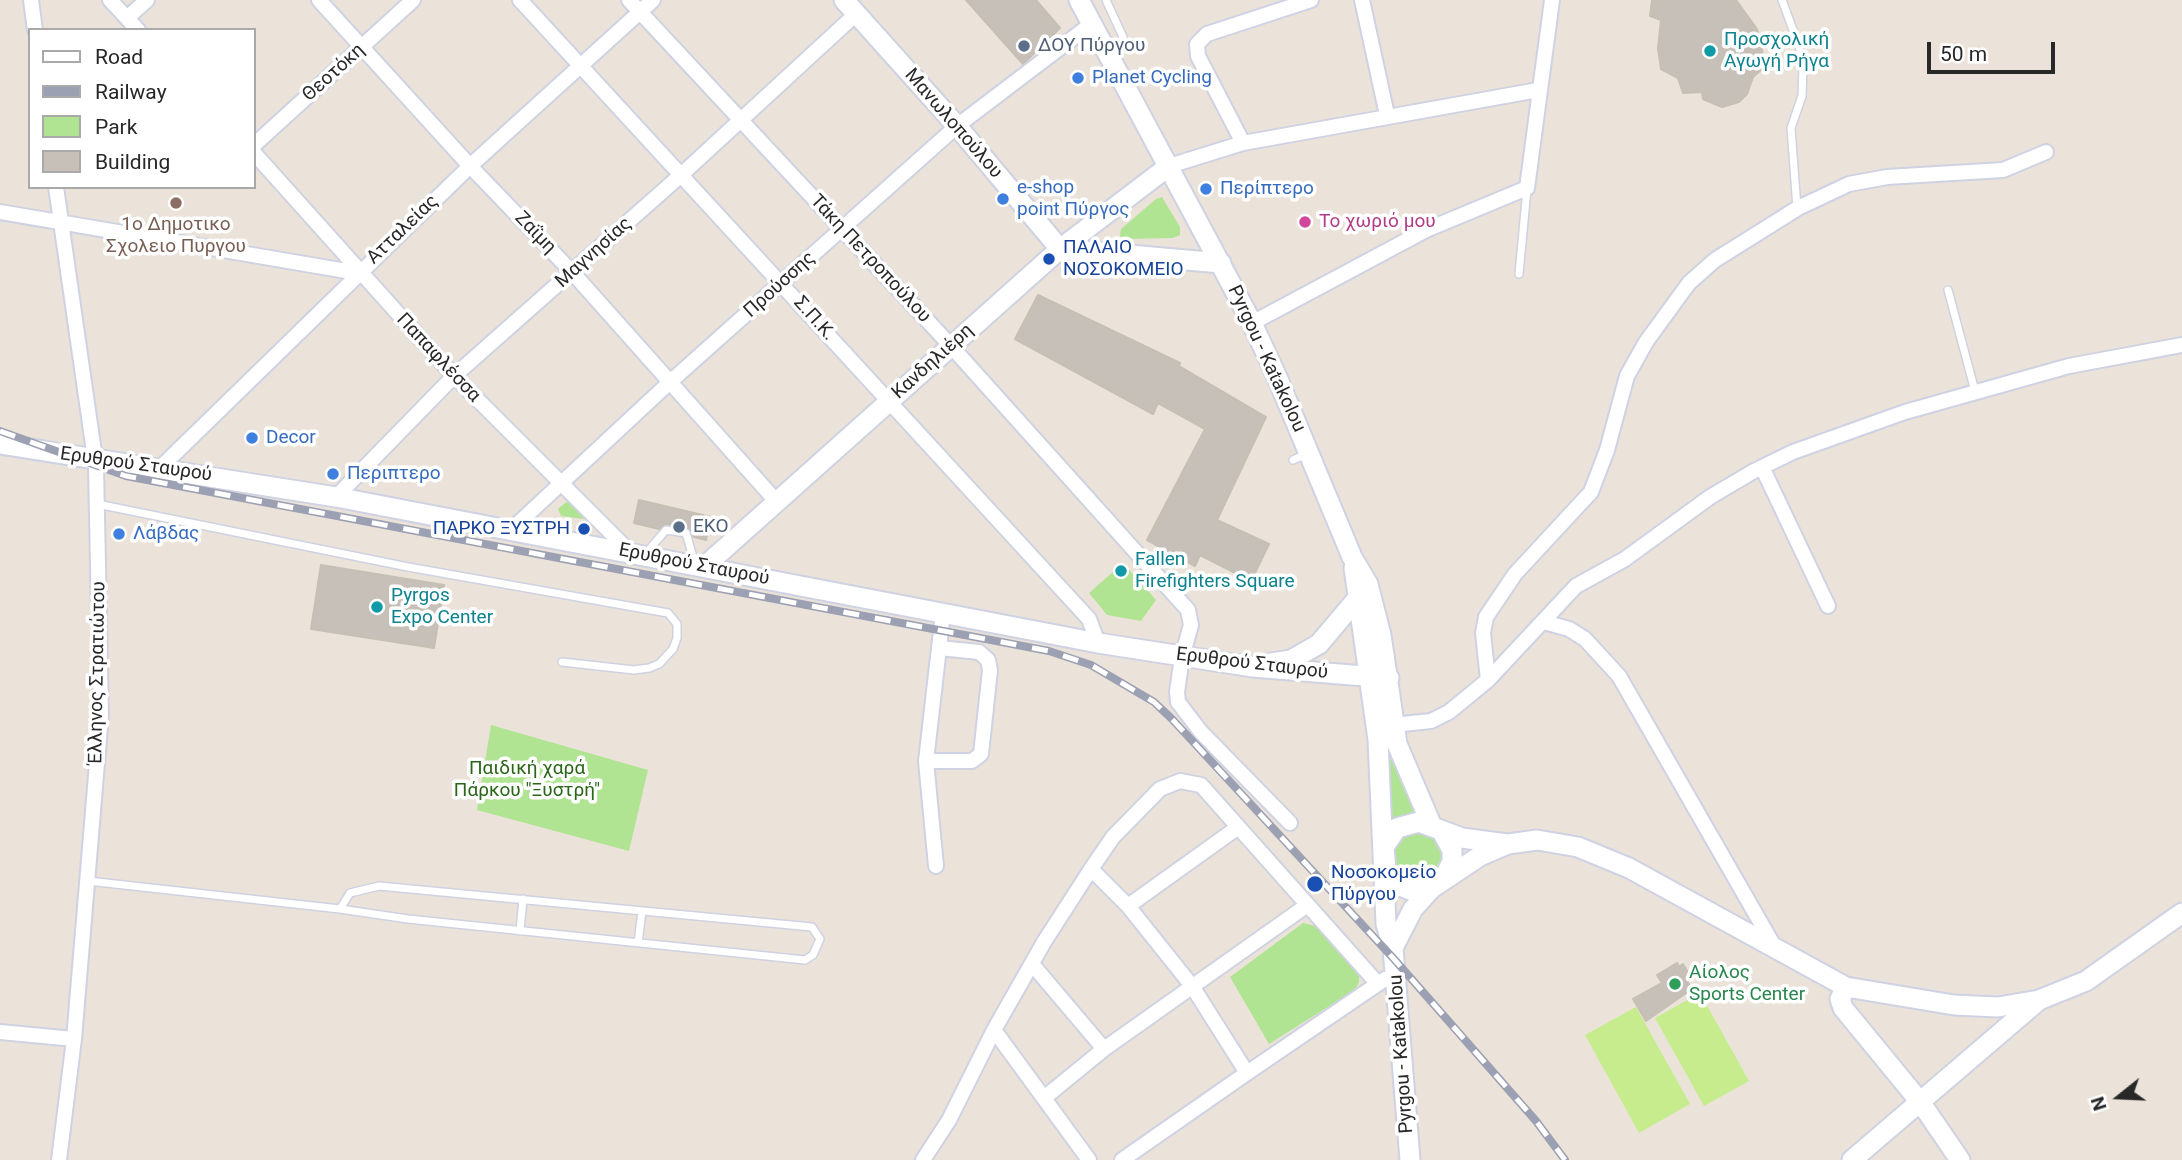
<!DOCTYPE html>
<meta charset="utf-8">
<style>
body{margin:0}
#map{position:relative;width:2182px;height:1160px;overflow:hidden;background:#ebe3d9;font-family:Roboto,sans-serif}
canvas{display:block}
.legend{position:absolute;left:28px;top:28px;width:228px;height:161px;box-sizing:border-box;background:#fff;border:2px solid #a9a9a9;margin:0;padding:9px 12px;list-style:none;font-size:21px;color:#282828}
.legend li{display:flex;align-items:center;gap:14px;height:35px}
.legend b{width:35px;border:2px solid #a9a9a9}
.north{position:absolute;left:2084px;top:1062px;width:70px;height:70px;-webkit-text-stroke:5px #fff;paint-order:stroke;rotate:252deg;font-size:19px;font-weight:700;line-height:28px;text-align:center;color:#282828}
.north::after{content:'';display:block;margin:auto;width:24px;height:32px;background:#282828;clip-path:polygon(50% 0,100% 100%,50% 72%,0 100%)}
.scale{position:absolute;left:1927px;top:42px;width:128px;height:32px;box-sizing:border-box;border:4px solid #282828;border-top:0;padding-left:9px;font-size:21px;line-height:24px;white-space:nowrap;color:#282828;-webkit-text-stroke:5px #fff;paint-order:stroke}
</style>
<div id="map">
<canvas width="2182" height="1160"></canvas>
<ul class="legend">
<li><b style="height:9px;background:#fff"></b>Road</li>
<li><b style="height:9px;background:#9ca0b3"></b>Railway</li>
<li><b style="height:19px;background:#b0e493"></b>Park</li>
<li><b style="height:19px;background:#c6c0b9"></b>Building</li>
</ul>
<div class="north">N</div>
<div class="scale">50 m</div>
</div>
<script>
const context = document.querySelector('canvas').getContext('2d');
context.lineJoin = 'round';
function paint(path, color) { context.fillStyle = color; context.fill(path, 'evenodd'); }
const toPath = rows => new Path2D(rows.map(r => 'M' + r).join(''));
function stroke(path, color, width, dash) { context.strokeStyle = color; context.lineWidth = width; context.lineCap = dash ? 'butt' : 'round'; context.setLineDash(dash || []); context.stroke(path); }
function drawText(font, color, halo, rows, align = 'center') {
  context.font = font + ' Roboto,sans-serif'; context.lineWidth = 7; context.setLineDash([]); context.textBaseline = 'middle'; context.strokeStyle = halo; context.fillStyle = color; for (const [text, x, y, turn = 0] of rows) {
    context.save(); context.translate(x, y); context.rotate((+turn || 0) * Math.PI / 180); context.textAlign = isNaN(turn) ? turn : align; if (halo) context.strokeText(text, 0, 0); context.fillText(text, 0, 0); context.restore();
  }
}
const green = toPath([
 [1162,197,1180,227,1180,235,1173,238,1127,239,1120,236,1121,229,1156,199],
 [571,498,592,520,561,516,558,509],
 [1123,563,1156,600,1141,621,1107,615,1089,593],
 [491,725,648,770,629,851,477,810],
 [1394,759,1418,814,1405,814,1390,823,1384,761],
 '1392 857a26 26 0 1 1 52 0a26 26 0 1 1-52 0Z',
 [1303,923,1316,926,1359,976,1359,982,1355,990,1269,1044,1230,977]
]);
const pitch = toPath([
 [1700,993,1749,1081,1704,1106,1655,1018],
 [1636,1007,1690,1104,1639,1133,1585,1035]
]);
const building = toPath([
 [966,0,1036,0,1060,28,1023,64,966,0],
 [1652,0,1736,0,1757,29,1763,55,1762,69,1753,77,1747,94,1739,102,1722,107,1703,99,1702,92,1683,93,1678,78,1661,69,1658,48,1661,20,1650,16,1652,0],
 [1038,295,1180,363,1179,366,1266,417,1217,520,1269,544,1251,581,1200,555,1195,566,1147,540,1205,429,1158,403,1153,414,1015,339,1038,295],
 [639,500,711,517,706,540,694,537,687,527,666,524,659,529,634,523,639,500],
 [321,565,444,585,434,648,311,629,321,565],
 [1677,963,1679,967,1683,964,1690,976,1686,979,1692,989,1646,1021,1633,999,1662,983,1657,975,1677,963]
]);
const lane = toPath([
 [1106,0,1123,37,1116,60],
 [1782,0,1799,46,1803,65,1802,96,1791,128,1797,208],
 [1519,274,1527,189],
 [1948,290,1975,391],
 [1293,460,1306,454],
 [97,504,408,567,668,613,677,624,677,638,673,649,659,664,649,668,634,670,562,662],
 [646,553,666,530,686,533,695,564],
 [88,881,340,909,408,919,805,960,813,955,820,939,812,927,379,886,350,893,340,909],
 [520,931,523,899],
 [638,943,642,911]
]);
const street = toPath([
 [31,0,35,30],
 [110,0,138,30],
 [319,0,470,166,572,272,776,501],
 [520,0,1089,619,1098,643],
 [629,0,951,346,1188,610,1191,625,1182,657,1177,692,1178,702,1201,732,1290,823],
 [1362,0,1387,115],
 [127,18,147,0],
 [1243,143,1198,56,1197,44,1207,34,1311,0],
 [254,145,413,0],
 [254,153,454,376,631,553],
 [1169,166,1243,143,1538,90],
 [56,187,96,466,101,715,74,1039,59,1160],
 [0,212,358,273],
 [1252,323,1426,230,1527,188,1552,0],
 [1762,467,1828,606],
 [160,468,470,166,653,0],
 [336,497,454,376,681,175,856,14],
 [512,529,670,382,957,126,1090,25],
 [1544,622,1569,629,1585,639,1619,676,1774,946],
 [1488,680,1483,633,1486,617,1515,574,1591,492,1607,450,1627,376,1646,342,1689,283,1715,260,1798,208,1849,184,1887,177,2003,170,2046,152],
 [1393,725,1431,721,1449,712,1488,680,1576,586,1625,559,1710,497,1754,471,1793,452,1905,412,2069,366,2182,345],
 [926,761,972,761,981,754,990,670,988,660,979,652,939,648],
 [936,866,926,761,943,613],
 [1091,869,1128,906,1192,986,1247,1073,1122,1160],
 [1128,906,1237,828],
 [1032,964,1104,1049],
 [994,1030,1089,1160],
 [0,1032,74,1039],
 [1247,1073,1385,979],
 [1044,1098,1104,1049,1306,906],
 [923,1160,949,1120,994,1030,1044,942,1091,869,1113,837,1160,789,1180,781,1201,785,1378,984]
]);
const secondary = toPath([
 [844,0,957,126,1060,249,1221,263],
 [1079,0,1252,323,1277,377,1352,557,1368,584,1381,635,1397,744,1431,824],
 [0,444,336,497,1098,643,1253,667,1389,678],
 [705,566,1060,249,1169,166],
 [1354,568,1378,740,1386,924,1393,948,1410,1160],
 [1271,663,1291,660,1319,644,1357,599],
 [1441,830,1452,850,1452,862,1442,881],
 [1432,888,1410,890,1400,886,1386,869,1384,847,1397,828,1419,822,1462,838,1507,844],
 [1393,948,1413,909,1432,888,1480,856,1508,844,1537,840,1578,847,1629,868,1846,987,1954,1005,1998,1007,2039,1000,2086,981,2182,913],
 [1846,987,1840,999,1843,1008,1921,1103,1960,1160],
 [1852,1160,2039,1000]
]);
const rail = toPath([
 [0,431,126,476,1049,651,1091,665,1154,702,1172,719,1394,959,1536,1121,1565,1160]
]);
const markers = [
 [1024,46,7,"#5c6f8a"],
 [1710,51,7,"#0f9aa8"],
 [1078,78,7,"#3f7fe0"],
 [1206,189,7,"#3f7fe0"],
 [1003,199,7,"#3f7fe0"],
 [176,203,7,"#8d6e63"],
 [1305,222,7,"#d1479c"],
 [1049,259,7,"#1a4fb4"],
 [252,438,7,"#3f7fe0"],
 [333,474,7,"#3f7fe0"],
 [679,527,7,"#5c6f8a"],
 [584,529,7,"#1a4fb4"],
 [119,534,7,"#3f7fe0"],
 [1121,571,7,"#0f9aa8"],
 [377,607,7,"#0f9aa8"],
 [1315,884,9,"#1a4fb4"],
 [1675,984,7,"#2e9e5b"]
];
const cultureNames = [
 ["Προσχολική",1724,40],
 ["Αγωγή Ρήγα",1724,62],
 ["Fallen",1135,560],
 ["Firefighters Square",1135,582],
 ["Pyrgos",391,596],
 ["Expo Center",391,618]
];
const serviceNames = [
 ["ΔΟΥ Πύργου",1038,46],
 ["EKO",693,527]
];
const streetNames = [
 ["Θεοτόκη",334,73,-42],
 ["Μανωλοπούλου",953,124,49],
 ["Ατταλείας",403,230,-44],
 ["Ζαΐμη",535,233,46],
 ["Μαγνησίας",594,253,-42],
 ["Τάκη Πετροπούλου",870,259,47],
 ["Προύσσης",780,285,-42],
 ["Σ.Π.Κ.",814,319,48],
 ["Παπαφλέσσα",438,358,47],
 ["Pyrgou - Katakolou",1266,359,65],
 ["Κανδηλιέρη",933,362,-42],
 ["Ερυθρού Σταυρού",136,465,8],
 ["Ερυθρού Σταυρού",694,565,11],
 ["Ερυθρού Σταυρού",1252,664,7],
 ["Έλληνος Στρατιώτου",98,673,-89],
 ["Pyrgou - Katakolou",1402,1054,-94]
];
const shopNames = [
 ["Planet Cycling",1092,78],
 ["e-shop",1017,188],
 ["point Πύργος",1017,210],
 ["Περίπτερο",1220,189],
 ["Decor",266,438],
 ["Περιπτερο",347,474],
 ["Λάβδας",133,534]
];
const hotelNames = [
 ["Το χωριό μου",1319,222]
];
const educationNames = [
 ["1ο Δημοτικο",176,225],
 ["Σχολειο Πυργου",176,247]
];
const transitNames = [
 ["ΠΑΛΑΙΟ",1063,248],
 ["ΝΟΣΟΚΟΜΕΙΟ",1063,270],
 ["ΠΑΡΚΟ ΞΥΣΤΡΗ",570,529,"right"],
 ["Νοσοκομείο",1331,873],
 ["Πύργου",1331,895]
];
const parkNames = [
 ["Παιδική χαρά",527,769],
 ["Πάρκου \"Ξυστρή\"",527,791]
];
const leisureNames = [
 ["Αίολος",1689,973],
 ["Sports Center",1689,995]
];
paint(green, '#b0e493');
paint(pitch, '#c6ec8e');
paint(building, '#c6c0b9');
stroke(building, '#c6bfb3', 2);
stroke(lane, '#ced2e2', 10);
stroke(street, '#ced2e2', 18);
stroke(secondary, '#ced2e2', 23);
stroke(lane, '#fff', 7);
stroke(street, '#fff', 14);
stroke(secondary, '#fff', 19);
stroke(rail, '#9ca0b3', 8);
stroke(rail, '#fff', 5, [16]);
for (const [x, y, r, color] of markers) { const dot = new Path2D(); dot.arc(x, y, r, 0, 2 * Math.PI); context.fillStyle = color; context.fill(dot); stroke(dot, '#fff', 2.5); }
drawText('19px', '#0d838f', '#fff', cultureNames, 'left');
drawText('19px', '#4e5e75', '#fff', serviceNames, 'left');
drawText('19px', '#282828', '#fff', streetNames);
drawText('19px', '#366cbe', '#fff', shopNames, 'left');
drawText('19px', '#b23c85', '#fff', hotelNames, 'left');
drawText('19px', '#785e54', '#fff', educationNames);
drawText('19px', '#164399', '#fff', transitNames, 'left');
drawText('19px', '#296617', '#fff', parkNames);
drawText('19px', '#27864d', '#fff', leisureNames, 'left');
</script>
